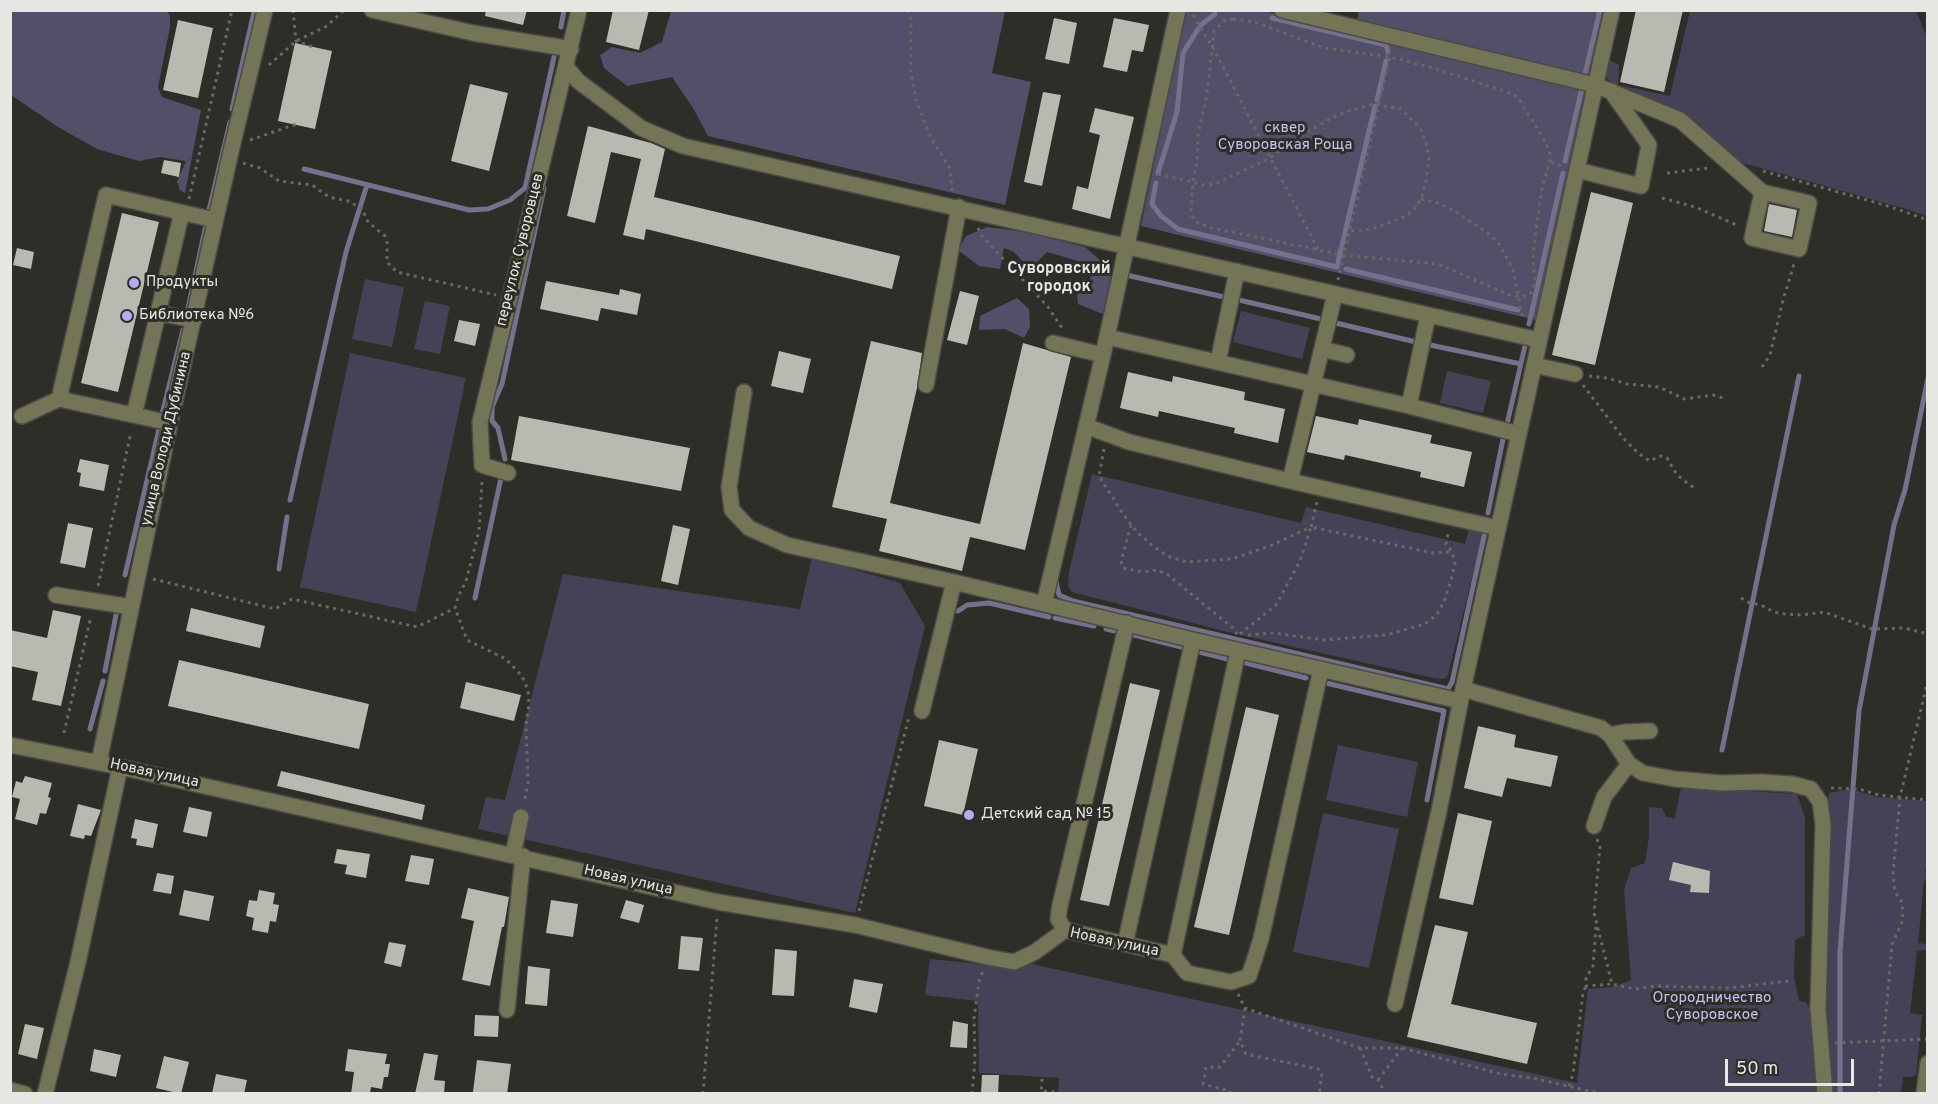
<!DOCTYPE html>
<meta charset="utf-8">
<style>
body{margin:0}
#map{position:relative;width:1938px;height:1104px;overflow:hidden;background:#2e2e28;font-family:Overpass,sans-serif}
canvas{display:block}
.frame{position:absolute;inset:0;border:12px solid #e6e6e2;pointer-events:none}
.scale{position:absolute;left:1725px;top:1059px;width:129px;height:27px;box-sizing:border-box;border:3px solid #e6e6e2;border-top:0;padding-left:8px;font-size:18px;line-height:21px;white-space:nowrap;color:#e6e6e2;-webkit-text-stroke:4px #2e2e28;paint-order:stroke}
</style>
<div id="map">
<canvas width="1938" height="1104"></canvas>
<div class="frame"></div>
<div class="scale">50 m</div>
</div>
<script>
const context = document.querySelector('canvas').getContext('2d');
context.lineJoin = 'round';
function paint(path, color) { context.fillStyle = color; context.fill(path, 'evenodd'); }
const toPath = rows => new Path2D(rows.map(r => 'M' + r).join(''));
function stroke(path, color, width, dash) { context.strokeStyle = color; context.lineWidth = width; context.lineCap = dash ? 'butt' : 'round'; context.setLineDash(dash || []); context.stroke(path); }
function drawText(font, color, halo, rows, align = 'center') {
  context.font = font + ' Overpass,sans-serif'; context.lineWidth = 6; context.setLineDash([]); context.textBaseline = 'middle'; context.strokeStyle = halo; context.fillStyle = color; for (const [text, x, y, turn = 0] of rows) {
    context.save(); context.translate(x, y); context.rotate((+turn || 0) * Math.PI / 180); context.textAlign = isNaN(turn) ? turn : align; if (halo) context.strokeText(text, 0, 0); context.fillText(text, 0, 0); context.restore();
  }
}
const green = toPath([
 [1690,11,1916,11,1927,37,1927,216,1903,208,1736,161,1613,87,1603,72,1608,59,1619,65,1618,85,1670,96],
 [365,279,404,287,392,347,352,339],
 [425,301,450,306,440,354,414,349],
 [1241,311,1310,328,1302,359,1233,342],
 [350,353,466,378,416,612,300,587],
 [1447,371,1491,381,1483,413,1440,403],
 [1092,474,1301,523,1306,507,1465,544,1469,529,1483,533,1448,675,1444,679,1433,678,1232,633,1072,592,1068,587,1069,572],
 [812,557,900,583,925,626,855,913,478,829,486,797,505,800,563,574,800,609],
 [1338,745,1418,762,1407,817,1326,800],
 [1684,787,1797,794,1805,818,1805,935,1795,940,1794,978,1799,1001,1806,1002,1811,1011,1818,1093,1058,1093,1059,1078,979,1073,978,1001,925,995,930,959,1010,967,1027,963,1577,1083,1588,989,1612,987,1631,980,1624,890,1631,868,1645,863,1649,837,1649,807,1662,808,1666,817,1675,818,1680,791],
 [1850,789,1878,797,1927,801,1928,852,1925,873,1927,874,1927,881,1924,881,1918,943,1927,944,1927,950,1917,951,1910,1013,1922,1015,1916,1075,1911,1077,1903,1077,1901,1093,1829,1093,1823,1009,1827,813,1829,793],
 [1323,813,1399,829,1369,968,1293,952]
]);
const forest = toPath([
 [10,11,167,11,170,16,170,27,158,87,162,97,201,110,185,193,180,190,177,182,186,161,160,157,139,161,97,149,58,127,11,95],
 [671,11,1005,11,992,73,1031,82,1005,205,708,136,693,108,672,77,627,86,604,68,600,55,612,47,640,53,662,42],
 [1185,11,1264,11,1590,88,1536,320,1141,226],
 [1359,11,1605,11,1589,81,1356,26],
 [987,227,1026,232,1085,247,1112,271,1103,314,1078,304,1077,292,1093,275,1092,265,1047,252,1036,263,1024,263,1014,252,1004,248,1000,269,979,266,958,250,966,236],
 [1017,298,1029,309,1030,327,1024,338,1005,329,979,330,980,316]
]);
const stream = toPath([
 [1272,18,1386,45,1388,52],
 [1201,25,1215,14],
 [561,27,564,10],
 [1584,78,1600,10],
 [1377,100,1386,61],
 [232,109,254,12],
 [1565,161,1582,88],
 [304,169,469,210,488,209,510,200,525,188,554,57],
 [1158,173,1177,112,1183,53,1198,29],
 [1156,183,1152,204,1161,216,1178,229,1337,267,1341,249],
 [209,210,230,122],
 [1342,245,1375,106],
 [1346,269,1518,310],
 [1125,279,1126,275,1224,297],
 [1239,300,1321,319],
 [188,308,206,225],
 [1336,323,1416,342],
 [1529,324,1563,173],
 [1430,345,1521,364],
 [162,414,183,330],
 [1507,424,1525,346],
 [505,459,498,428,492,421,492,407,502,384,544,188],
 [290,500,346,252,367,185],
 [1488,513,1503,439],
 [279,569,287,517],
 [125,575,159,429],
 [1056,581,1059,595,1073,601,1448,689,1452,682,1485,532],
 [475,598,501,478],
 [958,611,967,605,989,603,1049,617],
 [1055,618,1094,626],
 [1106,629,1120,632],
 [1130,634,1185,648],
 [1196,651,1231,660],
 [1242,662,1306,678],
 [105,671,116,615],
 [1322,682,1444,711,1427,800],
 [90,729,103,681],
 [1722,750,1799,376],
 [1840,1094,1840,952,1859,711,1894,525,1905,490,1928,378]
]);
const building = toPath([
 [486,10,527,10,523,25,485,16],
 [613,10,649,10,639,50,606,42],
 [1636,10,1683,10,1664,92,1620,82],
 [1054,18,1077,23,1069,64,1045,59],
 [1114,18,1149,25,1143,52,1132,50,1127,72,1103,67],
 [178,20,213,28,198,98,163,90],
 [295,43,332,51,315,129,278,121],
 [470,84,508,93,489,171,451,161],
 [1043,92,1061,95,1042,186,1024,182],
 [1095,108,1134,117,1110,219,1072,209,1077,186,1088,189,1100,135,1089,132],
 [588,126,651,143,665,149,654,197,900,256,892,289,646,229,644,240,623,235,641,159,611,152,595,223,567,216],
 [164,160,181,163,179,177,161,173],
 [1591,192,1633,203,1595,365,1552,355],
 [1769,204,1797,210,1792,237,1764,231],
 [122,213,159,222,118,392,81,383],
 [17,248,34,252,31,269,13,265],
 [546,281,619,295,620,289,641,294,637,315,601,308,598,321,540,309],
 [960,291,979,296,967,345,947,340],
 [459,320,480,324,475,346,454,341],
 [871,341,922,353,917,388,890,503,980,524,1023,343,1071,357,1025,550,970,537,962,571,879,551,887,519,832,507],
 [779,351,811,359,803,393,771,386],
 [1128,372,1172,382,1173,376,1245,392,1244,400,1285,409,1278,443,1234,433,1235,428,1159,411,1158,417,1120,408],
 [519,416,690,448,681,491,511,460],
 [1316,416,1358,425,1359,419,1432,435,1430,443,1472,452,1464,487,1420,477,1421,472,1345,455,1344,460,1307,452],
 [80,459,109,465,104,491,79,486,81,473,77,472],
 [68,523,93,528,85,568,60,563],
 [673,525,690,529,678,585,661,581],
 [191,608,265,626,260,648,186,631],
 [53,610,81,616,61,706,32,700,38,672,10,666,10,630,47,638],
 [179,660,369,704,359,749,168,706],
 [466,682,521,695,514,721,460,708],
 [1130,683,1160,690,1109,906,1080,900],
 [1246,707,1279,715,1229,935,1194,927],
 [1478,726,1516,735,1514,747,1558,756,1551,787,1507,778,1502,797,1464,788],
 [939,740,978,749,963,815,924,806],
 [281,771,425,805,422,820,277,786],
 [25,776,52,783,48,797,51,798,46,814,40,813,37,825,15,819,20,799,12,797,16,781,22,783],
 [78,804,101,810,91,836,85,835,84,839,70,836],
 [189,807,212,812,207,837,183,832],
 [1458,813,1492,821,1473,905,1439,898],
 [135,819,158,824,153,848,136,845,137,839,131,838],
 [337,849,370,854,366,878,345,874,347,865,334,863],
 [411,855,434,859,429,885,405,881],
 [1673,862,1710,871,1709,893,1690,892,1691,885,1669,880],
 [157,873,174,876,171,894,153,891],
 [468,888,509,897,504,927,502,927,490,986,462,980,474,921,461,918],
 [184,890,214,896,209,921,179,915],
 [259,890,275,893,273,904,279,905,276,922,270,921,268,933,252,930,254,918,246,916,249,900,257,901],
 [551,900,578,904,573,937,546,933],
 [626,900,644,905,639,923,620,918],
 [1435,925,1468,932,1451,1004,1537,1023,1527,1064,1407,1037],
 [681,936,703,938,699,971,678,969],
 [389,942,406,945,401,967,384,963],
 [775,949,797,951,794,996,772,995],
 [528,966,550,969,547,1006,525,1004],
 [854,979,883,984,877,1013,849,1007],
 [475,1015,499,1016,498,1037,474,1036],
 [953,1021,968,1024,967,1048,950,1047],
 [25,1024,44,1028,37,1059,18,1054],
 [94,1049,121,1055,116,1077,90,1071],
 [348,1049,387,1054,385,1064,390,1064,388,1077,384,1077,382,1089,371,1087,370,1094,351,1094,354,1072,345,1071],
 [424,1053,438,1055,434,1080,445,1081,444,1094,415,1094],
 [164,1056,189,1062,181,1094,156,1088],
 [477,1060,511,1064,507,1094,473,1092],
 [216,1074,247,1080,244,1094,212,1094],
 [982,1075,999,1075,998,1094,981,1094]
]);
const path = toPath([
 [293,10,296,41,313,47],
 [907,10,911,19,911,73,916,99,929,134,950,169,952,191],
 [1193,15,1212,46,1318,249],
 [1233,19,1255,22,1324,48,1390,57,1433,68,1513,94,1519,99,1545,141,1551,157,1542,188,1536,229,1533,258,1535,282,1531,293,1525,296,1512,296,1438,264,1343,255,1212,228,1198,223,1192,216,1191,210,1193,181,1197,162,1198,135,1207,94,1214,31,1225,20,1233,19],
 [269,65,296,41,327,26,344,10],
 [250,140,297,124],
 [1262,141,1288,144],
 [1551,162,1563,166],
 [243,163,260,168,279,181,312,185,329,197,348,201,361,208,364,211,365,217,369,223,385,236,387,240,387,262,397,272,496,295],
 [1763,171,1888,206,1928,220],
 [1667,173,1709,168],
 [1158,174,1205,185,1215,184,1270,158,1288,144,1331,118,1346,112,1373,104,1401,109,1420,128,1427,146,1429,158,1426,181,1421,199,1413,211,1404,217,1372,229,1349,231],
 [1662,198,1695,207,1739,226],
 [189,199,232,10],
 [1421,199,1438,203,1456,212,1489,234,1499,244,1513,269,1523,320],
 [978,228,982,236,1048,307,1062,328],
 [1338,280,1390,56],
 [1762,367,1770,355,1783,300,1794,264],
 [1589,376,1607,378,1627,384,1659,387,1684,399,1713,395,1726,399],
 [1583,385,1623,438,1638,453,1650,461,1660,456,1667,458,1677,475,1691,486,1698,488],
 [1104,449,1099,476,1123,514,1137,532,1154,547,1170,557,1187,562,1232,559,1272,545,1311,527,1317,502],
 [482,482,479,531,466,581,458,597,455,608,467,640,506,659,522,676,528,690,529,704,526,725,528,783,524,803],
 [1131,525,1121,561,1123,568,1143,572,1157,570,1168,575,1233,628,1237,634],
 [153,579,275,609,292,599,417,627,455,608],
 [98,586,131,432],
 [1741,598,1750,603,1761,605,1774,612,1785,614,1801,615,1824,612,1872,629,1904,628,1928,634],
 [1240,634,1276,605,1300,561,1311,527,1433,553,1451,552],
 [1248,635,1273,633,1324,640,1386,635,1425,624,1437,614,1444,602,1451,580,1455,564,1452,552,1446,544,1448,534],
 [64,733,91,616],
 [1831,788,1859,789,1879,795,1928,800],
 [1597,839,1600,847,1594,913,1612,984,1635,989,1656,986,1730,988,1789,981],
 [859,911,909,717],
 [1596,927,1593,966,1586,978,1586,986,1612,984],
 [1238,994,1245,1008,1360,1048,1402,1048,1501,1074,1532,1078,1603,1094],
 [1245,1008,1240,1041,1246,1054,1318,1069,1322,1073,1319,1094],
 [1835,1043,1928,1039],
 [1360,1048,1373,1079,1378,1080,1383,1089,1384,1094],
 [1042,1079,1041,1091,1056,1092],
 [1378,1080,1402,1048],
 [1569,1086,1573,1074,1583,993,1586,986],
 [703,1094,717,918],
 [972,1094,975,1060,974,1018,979,982,983,970],
 [1230,1094,1230,1091,1203,1084,1206,1067,1220,1067,1240,1041],
 [1879,1094,1892,944,1903,920,1902,902,1895,892,1893,873,1900,797,1928,680]
]);
const minor = toPath([
 [372,10,473,33,571,49],
 [1282,10,1595,85,1680,120,1762,192,1809,203,1799,249,1752,238,1762,192],
 [566,67,578,81,641,128,683,146,1539,340],
 [1577,170,1641,186,1649,145,1611,91],
 [158,313,194,320],
 [1107,337,1409,406,1519,434],
 [1053,343,1103,355],
 [1322,349,1347,355],
 [1218,362,1237,271],
 [1534,365,1575,374],
 [926,385,959,207],
 [744,392,729,487,732,510,749,528,787,545,954,582],
 [1409,406,1428,315],
 [134,415,181,216,184,213],
 [22,416,59,399],
 [170,423,59,399,106,195,215,220],
 [1086,426,1129,442,1290,481,1498,528],
 [508,473,482,465,480,422,579,10],
 [1290,481,1335,294],
 [56,595,131,607],
 [1044,604,1103,355,1178,10],
 [1463,689,1601,728,1610,735,1629,764,1643,773,1675,779,1721,783,1761,782,1792,784,1811,789,1820,802,1823,824,1818,1009,1825,1094],
 [922,711,954,582,1193,640,1460,701],
 [1610,735,1624,732,1650,731],
 [10,745,120,767,718,902,855,925,987,957,1014,962,1035,952,1065,930,1173,955,1187,973,1231,982,1249,976,1261,939,1321,669],
 [99,762,170,423,232,147,265,10],
 [1594,826,1604,797,1629,764],
 [513,854,521,817],
 [1065,930,1058,919,1060,905,1127,623],
 [1125,944,1193,640],
 [1173,955,1238,651],
 [1395,1004,1439,811,1463,689,1612,10],
 [507,1010,523,856],
 [10,1090,25,1094],
 [45,1094,78,962,120,767],
 [1924,1094,1928,1063]
]);
const markers = [
 [134,283,6,"#b7abf8"],
 [127,316,6,"#b7abf8"],
 [969,815,6,"#b7abf8"]
];
const parkNames = [
 ["сквер",1285,129],
 ["Суворовская Роща",1285,146],
 ["Огородничество",1712,999],
 ["Суворовское",1712,1016]
];
const streetNames = [
 ["переулок Суворовцев",521,250,-76],
 ["улица Володи Дубинина",167,439,-77],
 ["Новая улица",154,774,12],
 ["Новая улица",628,881,13],
 ["Новая улица",1114,943,12]
];
const poiNames = [
 ["Продукты",146,283],
 ["Библиотека №6",139,316],
 ["Детский сад № 15",981,815]
];
const neighbourhoodNames = [
 ["Суворовский",1059,270],
 ["городок",1059,288]
];
paint(green, '#454257');
paint(forest, '#524f69');
stroke(stream, '#75718d', 5);
paint(building, '#b9b9b2');
stroke(minor, '#4b4b46', 18);
stroke(path, '#696963', 3, [3, 4.5]);
stroke(minor, '#747556', 15);
for (const [x, y, r, color] of markers) { const dot = new Path2D(); dot.arc(x, y, r, 0, 2 * Math.PI); context.fillStyle = color; context.fill(dot); stroke(dot, '#2e2e28', 2); }
drawText('15px', '#c6bff4', '#2e2e28', parkNames);
drawText('15px', '#e6e6e2', '#2e2e28', streetNames);
drawText('15px', '#e6e6e2', '#2e2e28', poiNames, 'left');
drawText('bold 16px', '#e6e6e2', '#2e2e28', neighbourhoodNames);
</script>
